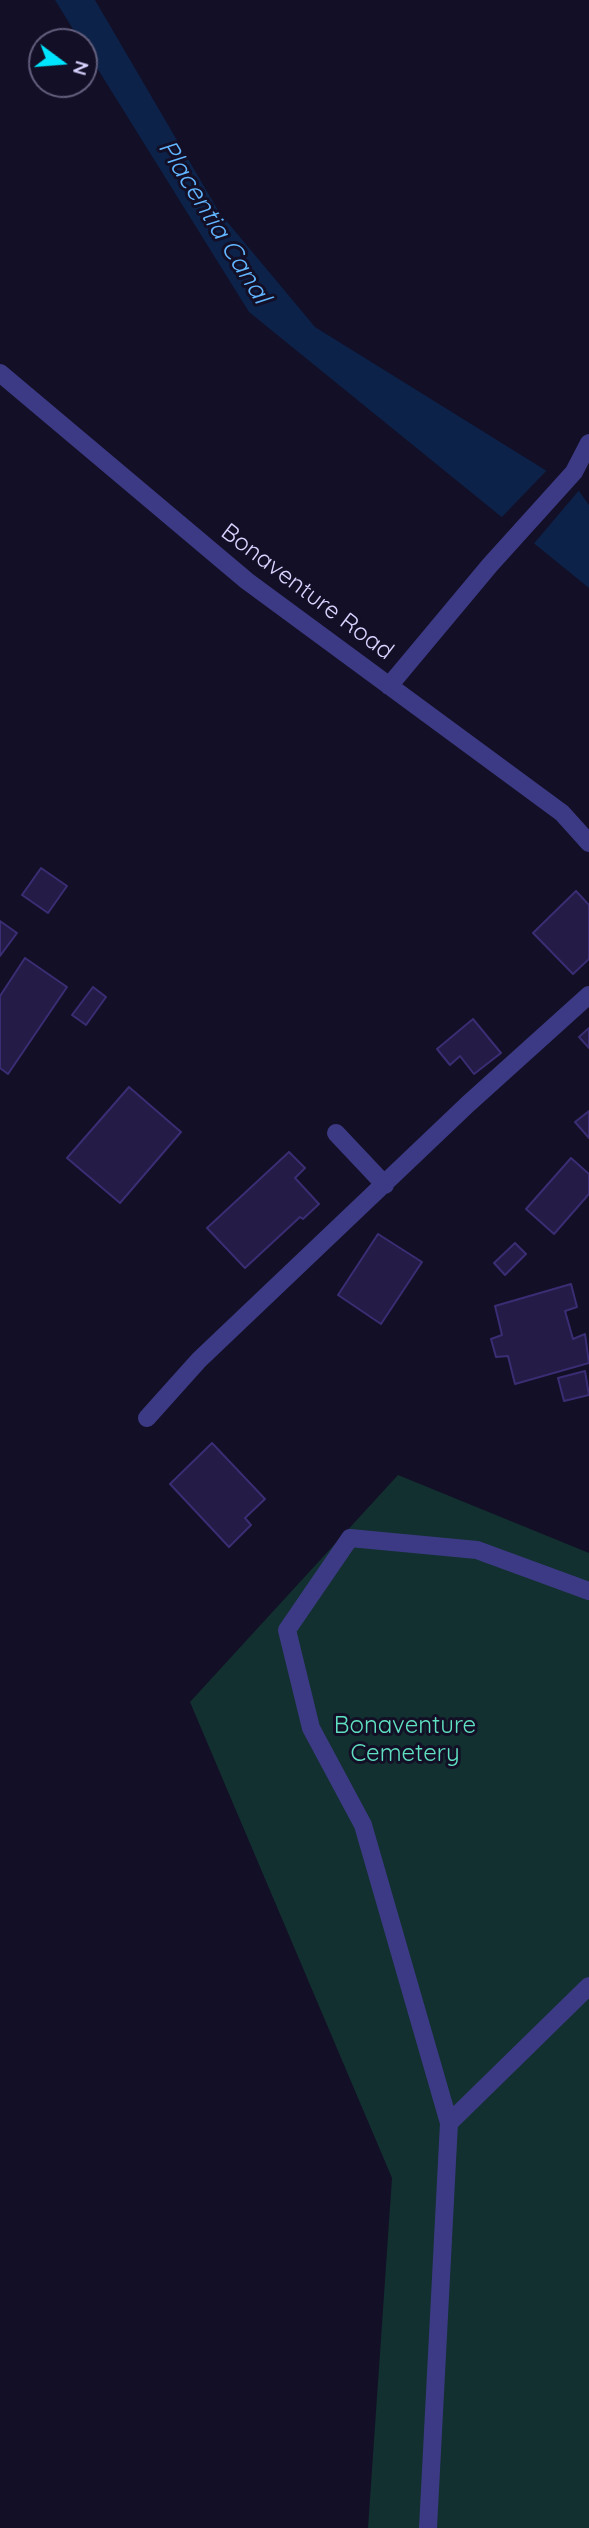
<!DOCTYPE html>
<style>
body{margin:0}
#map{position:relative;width:589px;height:2528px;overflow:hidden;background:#130f26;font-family:Quicksand,sans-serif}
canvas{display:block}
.north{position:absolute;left:28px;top:28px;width:70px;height:70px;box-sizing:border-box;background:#130f26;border:2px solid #625e7d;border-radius:50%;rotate:106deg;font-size:19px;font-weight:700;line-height:28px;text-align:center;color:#d9d4ff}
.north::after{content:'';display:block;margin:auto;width:24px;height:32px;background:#00e5ff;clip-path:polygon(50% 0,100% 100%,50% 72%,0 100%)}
</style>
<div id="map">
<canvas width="589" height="2528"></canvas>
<div class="north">N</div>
</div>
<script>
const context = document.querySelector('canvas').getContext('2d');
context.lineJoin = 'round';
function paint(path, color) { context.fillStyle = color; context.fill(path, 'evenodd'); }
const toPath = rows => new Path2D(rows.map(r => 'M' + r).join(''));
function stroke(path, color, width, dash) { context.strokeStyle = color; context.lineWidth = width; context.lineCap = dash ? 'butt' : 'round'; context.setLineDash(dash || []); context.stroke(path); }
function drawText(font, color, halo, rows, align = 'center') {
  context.font = font + ' Quicksand,sans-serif'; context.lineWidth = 6; context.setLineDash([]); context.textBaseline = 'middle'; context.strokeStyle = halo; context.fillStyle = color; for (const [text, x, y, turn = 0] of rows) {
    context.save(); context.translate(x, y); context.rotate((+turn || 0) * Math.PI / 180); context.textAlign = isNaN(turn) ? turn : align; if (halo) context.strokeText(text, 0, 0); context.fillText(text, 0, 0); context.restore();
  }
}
const green = toPath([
 [398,1475,589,1553,589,2528,368,2528,392,2178,190,1702]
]);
const water = toPath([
 [55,0,95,0,219,212,315,327,579,491,589,505,589,588,249,312,84,47,84,42,81,42]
]);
const pier = toPath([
 [549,468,581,488,531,547,499,520]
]);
const building = toPath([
 [41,868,67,886,48,913,22,895,41,868],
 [576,891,589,905,589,959,573,974,533,933,576,891],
 [0,921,17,933,0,956,0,921],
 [25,958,67,987,8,1074,0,1068,0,996,25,958],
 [93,987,106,997,86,1025,72,1015,93,987],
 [473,1019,501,1053,474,1074,460,1056,450,1065,437,1049,473,1019],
 [589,1028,589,1048,579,1037,589,1028],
 [129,1087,181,1132,120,1203,67,1158,129,1087],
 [589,1111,589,1138,575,1122,589,1111],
 [289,1152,305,1168,295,1178,319,1204,303,1219,300,1217,245,1268,207,1228,289,1152],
 [571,1158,589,1174,589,1194,554,1234,526,1209,571,1158],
 [378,1234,422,1262,381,1324,338,1295,378,1234],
 [515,1243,526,1254,505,1275,494,1263,515,1243],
 [571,1284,577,1307,565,1311,573,1339,585,1334,589,1363,515,1384,508,1356,496,1357,491,1339,502,1335,495,1306,571,1284],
 [585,1371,589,1395,564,1401,558,1378,585,1371],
 [212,1443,265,1499,245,1518,251,1525,229,1547,170,1484,212,1443]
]);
const minor = toPath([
 [0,373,247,581,562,813,589,843],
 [389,686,490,565,574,472,589,443],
 [336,1133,385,1185],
 [147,1418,199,1360,468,1104,589,995],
 [449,2123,589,1986],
 [428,2528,449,2123,363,1825,311,1728,287,1630,350,1538,477,1550,589,1591]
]);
const streetNames = [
 ["Bonaventure Road",307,592,37]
];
const parkNames = [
 ["Bonaventure",405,1726],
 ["Cemetery",405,1754]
];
const waterNames = [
 ["Placentia Canal",214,222,58]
];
paint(green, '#12302f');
paint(water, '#0c2248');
paint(pier, '#130f26');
paint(building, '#241b47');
stroke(building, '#3b2d73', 2);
stroke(minor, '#3d3a85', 18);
drawText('24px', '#d9d4ff', '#130f26', streetNames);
drawText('24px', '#5fe0c0', '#130f26', parkNames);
drawText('italic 26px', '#62b6ff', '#130f26', waterNames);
</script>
